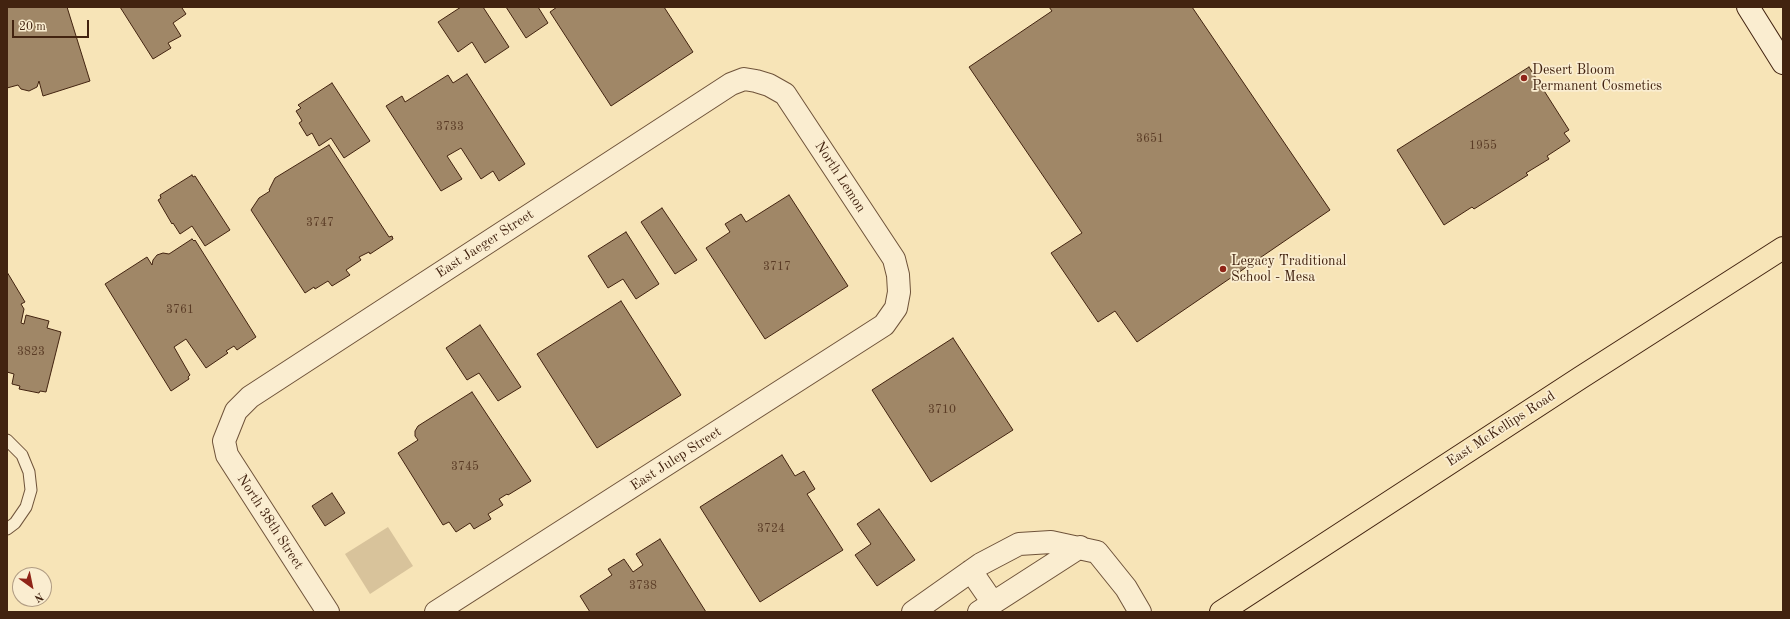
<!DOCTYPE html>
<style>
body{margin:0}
#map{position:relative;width:1790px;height:619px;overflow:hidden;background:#f7e4b7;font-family:"Old Standard TT",serif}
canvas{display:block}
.frame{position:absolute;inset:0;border:8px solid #422310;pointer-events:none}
.north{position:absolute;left:12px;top:567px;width:40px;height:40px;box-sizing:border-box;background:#faedd0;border:1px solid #b09c83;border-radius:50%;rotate:147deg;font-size:11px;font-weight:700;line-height:16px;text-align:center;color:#422310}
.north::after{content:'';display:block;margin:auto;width:14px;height:18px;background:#8f2418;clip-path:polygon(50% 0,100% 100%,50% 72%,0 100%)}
.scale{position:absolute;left:12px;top:20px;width:77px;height:18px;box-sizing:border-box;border:2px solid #422310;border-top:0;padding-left:5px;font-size:12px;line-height:14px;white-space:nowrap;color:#422310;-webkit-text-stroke:3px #faedd0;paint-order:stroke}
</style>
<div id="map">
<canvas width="1790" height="619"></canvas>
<div class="frame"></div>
<div class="north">N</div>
<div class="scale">20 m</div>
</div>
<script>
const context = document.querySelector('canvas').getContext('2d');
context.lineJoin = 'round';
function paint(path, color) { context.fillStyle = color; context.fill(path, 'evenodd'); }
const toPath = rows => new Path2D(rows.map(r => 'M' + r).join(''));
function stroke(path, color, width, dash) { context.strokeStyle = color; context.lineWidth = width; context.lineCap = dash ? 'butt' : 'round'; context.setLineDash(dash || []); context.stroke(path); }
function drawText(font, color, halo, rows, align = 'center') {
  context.font = font + ' "Old Standard TT",serif'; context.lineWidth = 3.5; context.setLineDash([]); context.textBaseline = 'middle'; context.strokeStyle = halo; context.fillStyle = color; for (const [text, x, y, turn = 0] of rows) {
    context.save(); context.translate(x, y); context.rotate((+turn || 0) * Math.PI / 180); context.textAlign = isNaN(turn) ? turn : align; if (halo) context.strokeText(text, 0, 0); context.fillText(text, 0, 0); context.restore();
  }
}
const green = toPath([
 [388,527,413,566,370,594,345,554]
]);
const building = toPath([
 [7,7,67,7,90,81,43,96,39,81,37,87,29,91,21,89,18,85,7,88,7,7],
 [120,7,184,7,182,8,186,14,173,23,181,36,168,43,171,48,153,59,120,7],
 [461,7,483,7,509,47,485,63,472,42,458,52,438,22,461,7],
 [506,7,538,7,548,23,526,38,506,7],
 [557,7,664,7,693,52,611,106,550,12,557,7],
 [1049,7,1192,7,1330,210,1137,342,1115,311,1098,322,1051,253,1082,233,969,67,1052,11,1049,7],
 [1529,67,1569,130,1564,133,1570,141,1547,156,1549,159,1526,173,1528,175,1474,209,1472,207,1444,225,1397,150,1529,67],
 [467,74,525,164,499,181,493,171,481,179,461,148,447,156,462,179,441,191,386,106,402,96,405,102,448,75,453,83,467,74],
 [332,83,370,141,344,158,331,138,319,146,312,133,307,136,299,123,302,121,301,119,296,111,301,108,298,105,332,83],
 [329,145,389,237,392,236,393,239,370,254,369,252,359,257,361,260,346,270,350,275,332,286,328,281,315,289,314,287,305,293,251,210,259,198,270,191,269,190,275,178,329,145],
 [192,175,193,177,195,176,230,230,205,246,192,226,180,234,173,223,172,224,158,200,161,198,160,195,192,175],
 [789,195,848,286,765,339,706,248,730,232,725,224,741,214,746,222,789,195],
 [662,208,697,260,675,274,641,222,662,208],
 [626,232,659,284,636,299,623,279,608,288,588,256,626,232],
 [192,239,194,241,195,240,256,337,237,350,234,346,226,351,228,353,206,368,186,339,174,347,190,375,188,377,189,379,171,391,105,284,147,257,152,265,153,260,157,255,163,253,169,254,192,239],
 [7,272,25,302,21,304,24,309,21,323,24,324,26,315,49,321,47,328,61,332,46,392,40,391,39,393,19,389,20,386,12,384,14,374,7,372,7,272],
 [621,301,681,395,597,448,537,354,621,301],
 [480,325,521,387,498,401,479,373,467,380,446,348,480,325],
 [953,338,1013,430,931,482,872,390,953,338],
 [472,392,531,481,508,495,507,494,499,499,503,505,488,514,491,519,474,529,470,523,456,532,449,522,443,525,398,453,418,440,415,436,415,431,418,426,472,392],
 [782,455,795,476,804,471,815,489,807,494,843,550,760,602,700,507,782,455],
 [332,493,345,513,325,526,312,506,332,493],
 [879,509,915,560,877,586,855,555,871,544,857,524,879,509],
 [660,539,706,612,590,612,580,596,612,575,608,569,624,559,633,572,643,565,636,554,660,539]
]);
const service = toPath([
 [7,440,22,455,29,472,31,490,26,507,15,523,7,529]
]);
const minor = toPath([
 [971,571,993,603],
 [328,612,227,455,224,441,236,411,250,397,731,84,744,79,756,81,769,85,785,94,894,259,898,275,899,292,896,308,884,325,436,612],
 [913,612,981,564,1019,544,1051,542,1097,552,1126,588,1140,612],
 [979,612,1080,547]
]);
const secondary = toPath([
 [1748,7,1783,63]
]);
const primary = toPath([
 [1221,612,1580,378,1783,248]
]);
const markers = [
 [1524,78,4,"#8f2418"],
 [1223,269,4,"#8f2418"]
];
const numberNames = [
 ["3733",450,127],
 ["3651",1150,139],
 ["1955",1483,146],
 ["3747",320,223],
 ["3717",777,267],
 ["3761",180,310],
 ["3823",31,352],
 ["3710",942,410],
 ["3745",465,467],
 ["3724",771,529],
 ["3738",643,586]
];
const poiNames = [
 ["Desert Bloom",1532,70],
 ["Permanent Cosmetics",1532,86],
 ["Legacy Traditional",1231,261],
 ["School - Mesa",1231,277]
];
const streetNames = [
 ["North Lemon",840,177,57],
 ["East Jaeger Street",485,244,-33],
 ["East McKellips Road",1501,429,-33],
 ["East Julep Street",676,459,-33],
 ["North 38th Street",270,522,57]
];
paint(green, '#d8c39b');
paint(building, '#a08767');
stroke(building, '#422310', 1);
stroke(service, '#6f533a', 13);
stroke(minor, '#6f533a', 24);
stroke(secondary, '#422310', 24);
stroke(primary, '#422310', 24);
stroke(service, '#faedd0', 11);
stroke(minor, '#faedd0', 22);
stroke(secondary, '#faedd0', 22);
stroke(primary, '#f7e4b7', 22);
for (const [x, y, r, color] of markers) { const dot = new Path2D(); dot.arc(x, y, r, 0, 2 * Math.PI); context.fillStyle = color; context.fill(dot); stroke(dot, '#faedd0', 1.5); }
drawText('12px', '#5a3c26', null, numberNames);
drawText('14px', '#422310', '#faedd0', poiNames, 'left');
drawText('14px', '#422310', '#faedd0', streetNames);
</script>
